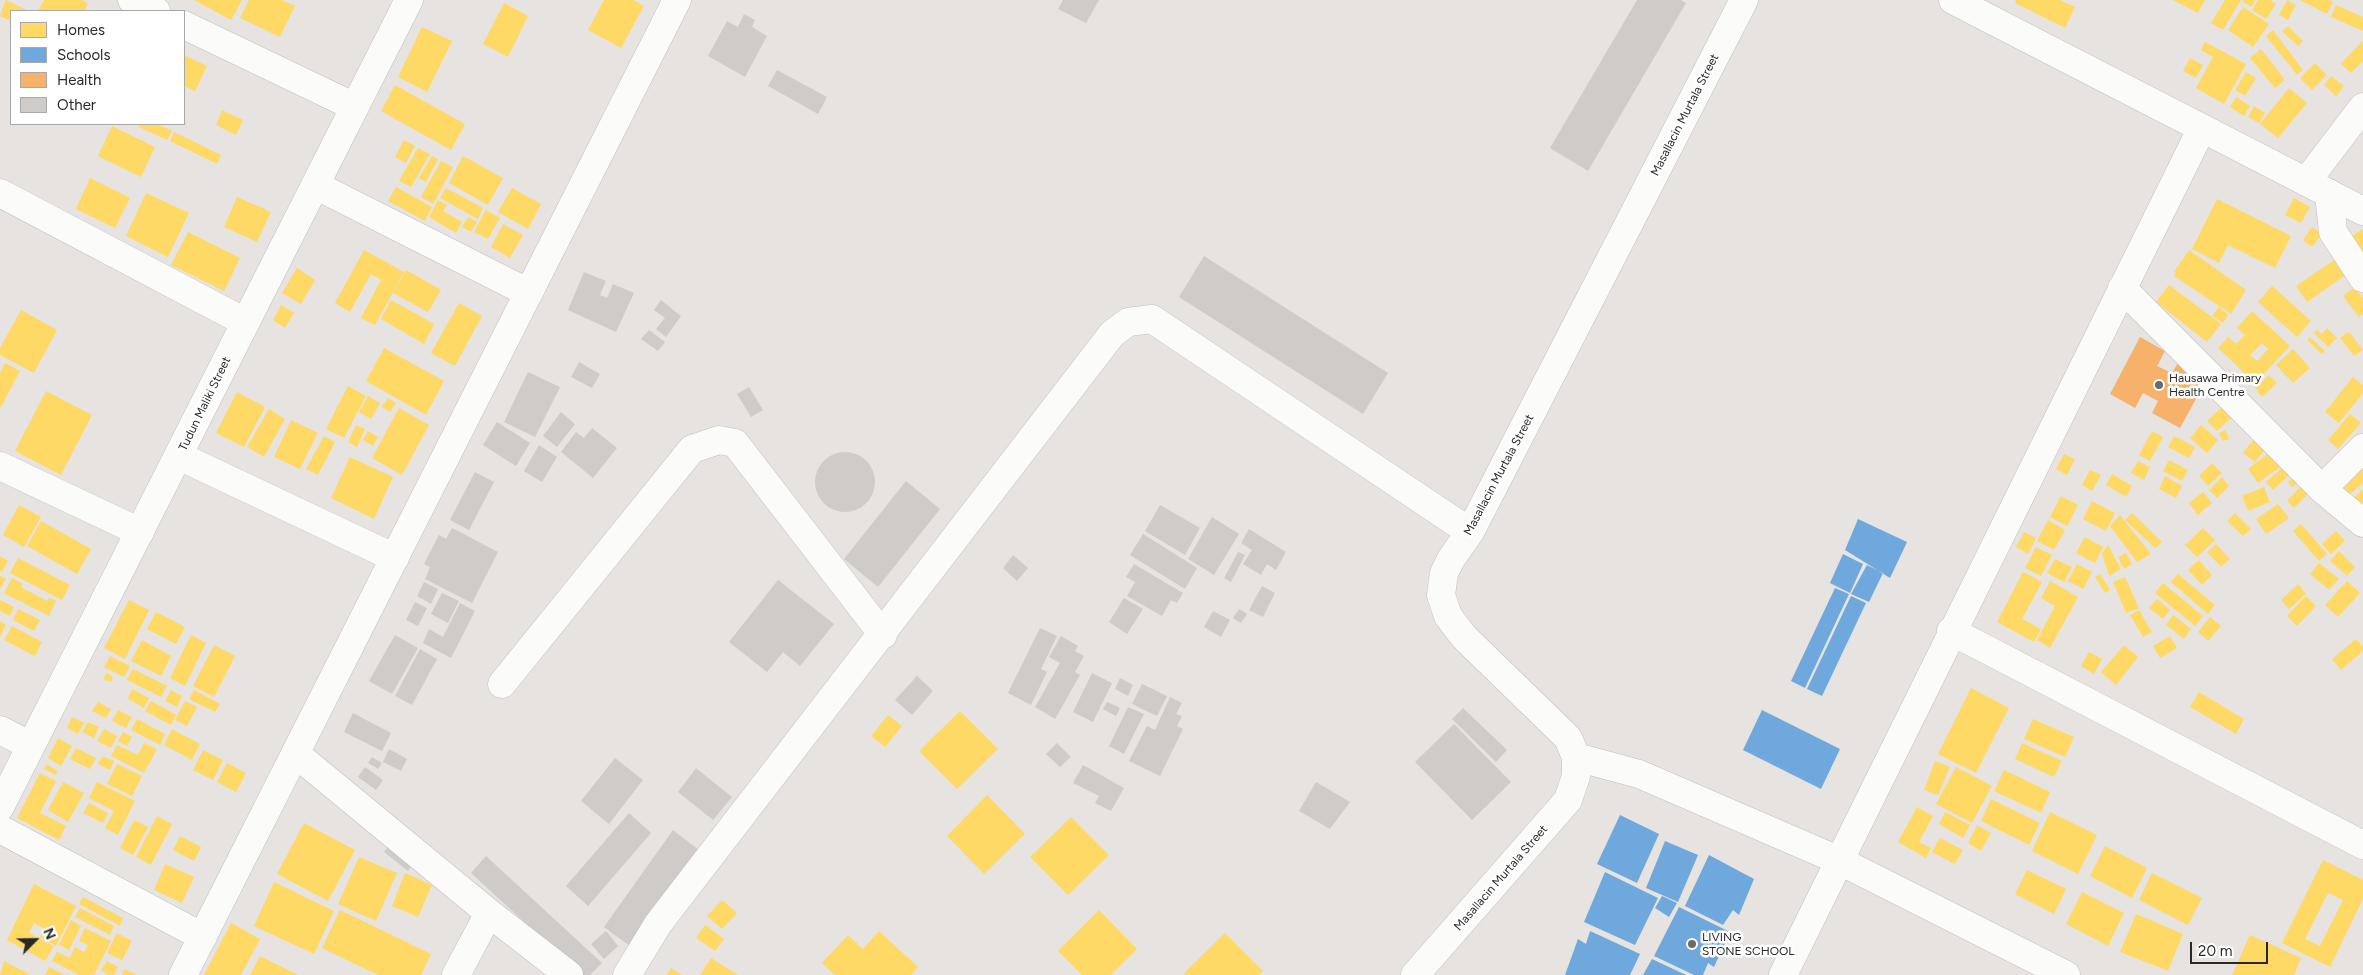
<!DOCTYPE html>
<style>
body{margin:0}
#map{position:relative;width:2363px;height:975px;overflow:hidden;background:#e6e3e0;font-family:Figtree,sans-serif}
canvas{display:block}
.legend{position:absolute;left:10px;top:10px;width:175px;height:115px;box-sizing:border-box;background:#fff;border:1px solid #a9a9a9;margin:0;padding:6px 9px;list-style:none;font-size:15px;color:#292929}
.legend li{display:flex;align-items:center;gap:10px;height:25px}
.legend b{width:25px;border:1px solid #a9a9a9}
.north{position:absolute;left:10px;top:915px;width:50px;height:50px;-webkit-text-stroke:4px #fff;paint-order:stroke;rotate:67deg;font-size:14px;font-weight:700;line-height:20px;text-align:center;color:#292929}
.north::after{content:'';display:block;margin:auto;width:18px;height:22px;background:#292929;clip-path:polygon(50% 0,100% 100%,50% 72%,0 100%)}
.scale{position:absolute;left:2190px;top:942px;width:78px;height:22px;box-sizing:border-box;border:2px solid #292929;border-top:0;padding-left:6px;font-size:15px;line-height:18px;white-space:nowrap;color:#292929;-webkit-text-stroke:4px #fff;paint-order:stroke}
</style>
<div id="map">
<canvas width="2363" height="975"></canvas>
<ul class="legend">
<li><b style="height:14px;background:#ffd966"></b>Homes</li>
<li><b style="height:14px;background:#6fa8dc"></b>Schools</li>
<li><b style="height:14px;background:#f6b26b"></b>Health</li>
<li><b style="height:14px;background:#cecbc9"></b>Other</li>
</ul>
<div class="north">N</div>
<div class="scale">20 m</div>
</div>
<script>
const context = document.querySelector('canvas').getContext('2d');
context.lineJoin = 'round';
function paint(path, color) { context.fillStyle = color; context.fill(path, 'evenodd'); }
const toPath = rows => new Path2D(rows.map(r => 'M' + r).join(''));
function stroke(path, color, width, dash) { context.strokeStyle = color; context.lineWidth = width; context.lineCap = dash ? 'butt' : 'round'; context.setLineDash(dash || []); context.stroke(path); }
function drawText(font, color, halo, rows, align = 'center') {
  context.font = font + ' Figtree,sans-serif'; context.lineWidth = 5; context.setLineDash([]); context.textBaseline = 'middle'; context.strokeStyle = halo; context.fillStyle = color; for (const [text, x, y, turn = 0] of rows) {
    context.save(); context.translate(x, y); context.rotate((+turn || 0) * Math.PI / 180); context.textAlign = isNaN(turn) ? turn : align; if (halo) context.strokeText(text, 0, 0); context.fillText(text, 0, 0); context.restore();
  }
}
const homes = toPath([
 [6,0,29,11,11,11,11,21,0,16],
 [44,0,82,0,88,4,84,11,38,11],
 [194,0,242,0,231,20],
 [249,0,282,0,295,6,280,37,240,18],
 [604,0,633,0,644,6,621,48,588,30],
 [2016,0,2060,0,2075,7,2065,28,2015,3],
 [2173,0,2205,0,2198,13],
 [2225,0,2241,0,2223,30,2211,23],
 [2244,0,2255,0,2252,7,2243,2],
 [2258,0,2270,0,2276,4,2266,19,2252,10],
 [2287,0,2296,5,2288,20,2279,15],
 [2300,0,2329,0,2333,2,2327,14],
 [504,3,528,16,508,57,483,44],
 [2336,5,2363,17,2363,31,2331,17],
 [2243,7,2269,24,2253,47,2228,30],
 [2288,26,2303,41,2298,46,2282,31],
 [422,27,452,41,427,92,398,77],
 [2273,30,2303,70,2297,75,2266,36],
 [2363,40,2363,61,2351,73,2341,64],
 [2205,42,2246,64,2224,104,2196,88,2213,57,2201,50],
 [2261,49,2285,80,2275,88,2250,58],
 [184,55,207,66,195,91,184,86],
 [2190,58,2203,65,2196,78,2183,71],
 [2315,63,2327,75,2312,90,2300,78],
 [2246,72,2256,78,2245,96,2235,90],
 [2331,76,2344,86,2336,96,2324,85],
 [395,85,465,124,451,150,381,111],
 [2289,88,2307,103,2278,138,2260,124],
 [2236,97,2250,106,2244,116,2230,107],
 [2254,106,2265,113,2259,123,2248,117],
 [222,110,243,120,236,135,216,125],
 [140,124,157,124,172,131,167,140,139,127],
 [112,126,155,147,141,177,98,156],
 [174,132,221,155,217,164,170,141],
 [404,140,415,146,406,163,395,157],
 [418,148,430,154,411,187,399,181],
 [432,156,438,159,426,182,419,178],
 [463,156,503,178,488,205,449,183],
 [441,161,453,167,433,204,421,197],
 [90,178,130,198,115,228,76,209],
 [396,187,432,207,425,221,388,201],
 [446,188,483,208,478,219,440,198],
 [512,188,541,204,528,229,498,212],
 [146,193,189,213,168,257,126,236],
 [237,197,271,212,257,242,224,227],
 [2294,198,2310,207,2301,223,2285,215],
 [2217,199,2291,236,2275,268,2228,245,2219,263,2192,249],
 [438,200,447,205,443,211,462,222,456,233,429,217],
 [486,210,500,218,488,239,474,232],
 [468,217,477,222,471,232,462,227],
 [503,224,523,235,510,258,491,247],
 [2312,227,2322,234,2312,247,2303,240],
 [2363,229,2363,253,2352,236],
 [188,232,240,258,224,291,171,265],
 [364,250,404,272,375,325,361,318,381,280,371,274,350,312,335,303],
 [2189,250,2246,290,2231,314,2174,276,2176,273,2174,272],
 [2337,258,2347,274,2307,302,2296,286],
 [297,268,315,280,301,304,282,293],
 [406,270,441,290,428,312,393,293],
 [2169,285,2221,324,2207,342,2156,302],
 [2272,286,2311,321,2297,337,2258,302],
 [2355,287,2363,298,2363,314,2359,317,2343,296],
 [391,300,434,324,424,344,381,319],
 [459,303,482,316,455,366,431,353],
 [281,305,294,313,285,328,273,320],
 [2219,307,2228,315,2223,323,2212,316],
 [21,310,57,330,34,373,0,355,0,348],
 [2252,311,2290,346,2255,383,2218,348,2228,337,2236,344,2245,335,2237,328],
 [2262,343,2268,349,2257,361,2250,355],
 [2327,328,2337,338,2328,347,2314,333,2317,330,2322,334],
 [2349,332,2363,350,2354,356,2340,338],
 [2310,337,2325,351,2322,354,2307,340],
 [384,348,444,381,426,415,366,381],
 [2293,349,2310,368,2293,383,2276,365],
 [5,363,20,371,0,409,0,373],
 [2269,375,2277,383,2262,397,2255,388],
 [2353,377,2363,385,2363,393,2339,423,2325,412],
 [348,386,366,396,344,438,326,429],
 [46,391,92,415,61,475,15,451],
 [237,392,265,407,244,447,216,433],
 [368,396,380,403,371,419,359,412],
 [388,398,396,403,390,412,382,407],
 [399,408,429,425,402,475,372,458],
 [2221,408,2231,418,2217,431,2207,421],
 [269,409,285,419,264,457,247,447],
 [2350,414,2361,423,2338,449,2328,440],
 [291,420,318,433,300,469,274,457],
 [356,425,365,429,357,447,348,442],
 [2201,425,2218,440,2207,453,2190,438],
 [2225,430,2229,439,2223,441,2219,433],
 [368,431,378,437,373,446,363,440],
 [2152,431,2163,437,2150,461,2139,455],
 [2258,434,2270,443,2255,462,2243,453],
 [324,436,335,442,318,475,306,469],
 [2174,436,2195,447,2189,458,2168,447],
 [2270,452,2281,466,2258,483,2248,469],
 [2064,454,2075,459,2067,475,2056,469],
 [350,457,393,477,374,519,331,498],
 [2169,460,2188,470,2182,481,2163,471],
 [2138,461,2150,467,2144,480,2131,473],
 [2363,461,2363,483,2349,495,2339,483],
 [2212,463,2222,473,2208,486,2199,476],
 [2283,467,2289,475,2273,490,2266,482],
 [2090,470,2101,475,2092,491,2082,485],
 [2112,474,2132,486,2126,497,2106,485],
 [2165,476,2182,486,2176,498,2159,489],
 [2222,477,2229,486,2217,498,2209,490],
 [2294,477,2298,483,2292,487,2288,482],
 [2301,486,2308,494,2294,508,2287,501],
 [2264,487,2270,502,2248,511,2242,496],
 [2363,489,2363,508,2354,498],
 [2203,492,2212,503,2198,515,2189,503],
 [2061,496,2078,505,2067,526,2050,517],
 [2092,501,2115,513,2106,531,2083,519],
 [2278,504,2289,518,2266,534,2256,519],
 [19,505,41,517,24,547,3,535],
 [2132,513,2162,542,2155,548,2125,520],
 [2235,513,2251,529,2243,536,2227,521],
 [2120,515,2151,554,2137,562,2110,526],
 [2048,520,2065,530,2054,550,2037,541],
 [41,521,91,549,77,574,27,546],
 [2301,524,2327,554,2319,561,2293,531],
 [2203,528,2215,540,2197,557,2185,545],
 [2336,531,2345,541,2331,554,2322,544],
 [2024,532,2036,538,2028,554,2016,547],
 [2085,537,2103,547,2095,563,2076,553],
 [2216,544,2230,559,2221,567,2207,552],
 [2108,545,2121,569,2109,576,2102,553],
 [2036,547,2052,555,2041,576,2025,568],
 [2339,551,2355,567,2347,576,2330,561],
 [2126,553,2132,564,2124,569,2118,557],
 [0,556,8,561,2,572,0,571],
 [18,558,70,585,62,600,10,573],
 [2055,559,2072,567,2064,582,2047,573],
 [2199,560,2212,575,2202,585,2188,570],
 [2319,563,2339,579,2329,590,2310,574],
 [2077,564,2092,572,2083,589,2068,581],
 [2023,572,2042,582,2022,619,2041,629,2034,642,1997,622],
 [2100,574,2110,590,2105,593,2095,577],
 [2178,574,2215,605,2208,614,2171,582],
 [0,576,6,579,0,589],
 [2125,577,2139,608,2126,613,2113,582],
 [12,578,23,584,21,587,47,601,49,598,56,601,49,616,4,593],
 [2050,581,2078,597,2050,648,2037,640,2055,606,2041,598],
 [2347,581,2360,593,2338,617,2325,605],
 [2163,583,2203,616,2195,626,2155,593],
 [2298,584,2306,594,2289,609,2281,600],
 [2306,596,2316,606,2297,626,2287,616],
 [2157,599,2170,610,2163,619,2149,608],
 [0,600,14,607,10,616,0,611],
 [129,600,149,610,125,659,104,648],
 [18,609,40,620,34,631,13,620],
 [2139,610,2152,632,2143,637,2130,615],
 [156,612,185,627,176,644,147,629],
 [2173,615,2191,629,2184,639,2166,625],
 [2210,617,2221,626,2208,641,2198,632],
 [0,621,6,625,0,637],
 [12,626,42,642,35,656,4,640],
 [191,635,206,643,185,686,170,678],
 [2170,636,2177,648,2160,658,2153,646],
 [2356,639,2363,647,2363,651,2341,670,2332,659],
 [142,640,171,656,161,676,131,661],
 [214,645,235,656,214,697,193,686],
 [2124,645,2138,657,2116,685,2101,672],
 [2089,652,2102,659,2094,674,2081,666],
 [110,656,130,666,124,677,104,667],
 [133,669,167,686,161,697,127,680],
 [107,673,113,677,111,682,103,679],
 [1971,688,2009,708,1976,773,1938,754],
 [132,689,149,698,144,708,128,699],
 [171,690,182,696,177,707,165,701],
 [194,690,220,704,215,712,189,699],
 [2199,692,2244,719,2236,734,2190,707],
 [151,701,176,715,171,725,145,711],
 [185,701,197,707,187,726,175,720],
 [98,702,111,709,106,718,92,711],
 [118,710,132,717,126,728,112,721],
 [960,711,998,749,957,789,919,751],
 [888,715,902,726,885,747,871,736],
 [72,717,84,723,78,734,67,728],
 [137,719,165,734,160,745,131,730],
 [2033,719,2074,737,2065,757,2024,739],
 [88,722,99,727,94,738,82,732],
 [104,729,117,736,111,748,97,741],
 [172,729,200,744,192,760,164,745],
 [123,732,132,737,127,746,118,741],
 [58,738,72,746,61,766,48,758],
 [144,743,157,749,144,773,111,756,117,745,138,755],
 [2022,743,2062,761,2054,777,2015,759],
 [76,748,96,758,90,769,70,759],
 [203,750,223,760,213,780,193,770],
 [102,756,114,761,110,770,98,764],
 [1935,761,1950,767,1938,795,1924,790],
 [227,763,246,773,236,792,217,782],
 [46,764,58,771,56,775,44,769],
 [117,764,142,776,132,796,107,784],
 [1956,767,1992,786,1972,823,1936,804],
 [2004,770,2050,792,2041,813,1994,791],
 [40,773,56,781,40,813,66,826,59,840,17,818],
 [63,782,84,793,68,822,48,810],
 [97,782,135,801,118,835,105,828,114,811,89,798],
 [987,795,1025,834,984,874,947,836],
 [1991,799,2040,823,2029,845,1981,821],
 [89,803,108,813,103,823,83,813],
 [1917,807,1933,816,1919,842,1931,848,1926,858,1898,842],
 [1945,812,1970,825,1963,838,1939,824],
 [2050,812,2097,835,2078,874,2032,851],
 [157,816,172,824,151,865,136,857],
 [1071,817,1109,855,1068,895,1030,857],
 [134,820,148,827,133,855,120,848],
 [304,823,355,850,328,901,277,874],
 [1977,825,1991,833,1981,851,1968,843],
 [180,836,201,847,194,861,173,850],
 [1940,838,1963,850,1955,864,1932,852],
 [2105,846,2147,868,2132,898,2090,876],
 [359,857,397,873,376,921,338,904],
 [2323,860,2363,880,2363,899,2330,967,2282,943],
 [2328,893,2343,900,2320,946,2305,939],
 [165,864,194,877,182,903,154,890],
 [2027,870,2066,889,2054,914,2015,894],
 [405,873,432,885,418,917,392,906],
 [2152,873,2202,898,2188,925,2139,900],
 [274,882,334,911,314,954,254,926],
 [34,884,76,906,56,946,40,937,44,929,34,923,29,933,54,946,45,961,7,940],
 [2082,892,2124,913,2108,946,2066,924],
 [83,897,123,918,120,926,79,904],
 [722,900,737,913,722,929,707,916],
 [80,908,114,926,110,935,75,917],
 [340,910,431,954,421,975,378,975,322,948],
 [1099,910,1137,949,1111,975,1082,975,1058,951],
 [2136,914,2183,934,2168,971,2120,952],
 [71,920,81,926,69,950,59,945],
 [231,923,260,939,241,975,204,975],
 [705,925,724,939,715,951,696,938],
 [85,928,111,941,94,975,79,975,52,961,57,952,70,958,75,947,84,952,88,945,79,941],
 [879,931,918,967,911,975,835,975,822,963,848,935,863,949],
 [117,933,132,941,122,960,107,953],
 [1225,933,1263,971,1259,975,1186,975,1184,973],
 [2250,935,2301,958,2294,975,2232,975],
 [260,956,298,975,250,975],
 [711,958,738,975,700,975],
 [4,961,31,975,0,975],
 [107,961,118,967,114,975,109,975,101,970],
 [49,967,65,975,45,975],
 [671,968,682,975,667,975],
 [124,969,137,975,122,975]
]);
const schools = toPath([
 [1858,519,1907,542,1890,578,1845,550],
 [1843,554,1863,564,1850,593,1830,583],
 [1867,565,1883,573,1869,602,1851,594],
 [1835,588,1849,594,1805,688,1791,681],
 [1851,596,1866,603,1822,696,1807,689],
 [1762,710,1840,749,1821,789,1743,750],
 [1620,815,1659,834,1637,883,1597,864],
 [1665,841,1698,855,1678,902,1646,888],
 [1709,855,1754,879,1739,915,1733,910,1723,925,1685,906],
 [1605,872,1658,898,1635,945,1584,922],
 [1662,896,1677,903,1669,917,1655,908],
 [1679,907,1730,932,1714,967,1708,963,1703,975,1694,975,1654,956],
 [1590,931,1640,954,1630,975,1565,975,1578,939,1586,944],
 [1652,959,1686,975,1643,975]
]);
const health = toPath([
 [2140,337,2165,351,2157,366,2172,373,2179,361,2208,377,2180,428,2152,413,2158,401,2143,393,2135,408,2110,394]
]);
const building = toPath([
 [1063,0,1099,0,1086,23,1058,9],
 [1637,0,1681,0,1686,3,1588,171,1550,148],
 [744,14,755,20,752,27,767,36,745,77,708,56,727,21,738,27],
 [777,70,827,97,818,114,768,86],
 [1204,256,1388,373,1363,414,1179,297],
 [584,272,606,281,600,295,607,298,613,284,634,293,616,332,568,310],
 [661,300,681,316,666,337,656,329,665,318,654,310],
 [649,330,665,342,658,351,641,339],
 [579,362,600,374,592,388,571,377],
 [528,372,560,387,535,437,504,422],
 [749,387,763,410,751,417,737,394],
 [561,412,575,424,557,447,543,436],
 [497,422,530,443,516,466,483,445],
 [592,428,617,448,593,478,561,452,576,432,584,438],
 [539,445,557,457,542,482,524,471],
 '815 482a30 30 0 1 1 60 0a30 30 0 1 1-60 0Z',
 [475,472,494,482,469,530,450,520],
 [906,481,940,509,878,587,844,559],
 [1160,505,1200,528,1185,555,1145,531],
 [1212,517,1239,534,1214,575,1188,559],
 [452,528,498,552,472,603,425,579,430,567,424,564,439,535,446,539],
 [1249,529,1286,552,1276,570,1267,564,1261,575,1243,564,1252,550,1241,543],
 [1143,534,1197,568,1185,589,1130,555],
 [1238,552,1245,555,1231,582,1224,578],
 [1013,555,1028,568,1017,581,1003,568],
 [1134,564,1183,593,1177,603,1171,600,1162,616,1127,596,1135,582,1126,577],
 [778,580,834,624,800,666,783,652,767,672,729,642],
 [424,582,438,589,431,604,417,596],
 [1262,586,1275,593,1263,617,1249,610],
 [442,593,459,601,448,623,431,614],
 [1124,598,1143,609,1127,634,1109,622],
 [415,602,427,608,418,626,406,620],
 [460,603,475,611,451,658,423,643,429,629,443,637],
 [1239,609,1247,614,1241,623,1233,618],
 [1213,611,1230,620,1221,637,1204,627],
 [1040,628,1057,636,1041,669,1047,672,1031,705,1008,693],
 [395,635,418,648,392,694,369,681],
 [1061,636,1078,646,1075,651,1084,656,1075,672,1080,675,1055,719,1035,707,1060,663,1049,657],
 [420,649,437,659,412,705,395,696],
 [1092,673,1112,683,1093,722,1073,712],
 [917,676,933,691,912,715,895,700],
 [1120,678,1133,685,1128,696,1115,689],
 [1142,684,1167,696,1157,716,1132,704],
 [1170,697,1182,703,1176,714,1182,716,1177,726,1183,729,1160,776,1129,761,1147,726,1155,730],
 [1107,702,1120,708,1116,716,1103,709],
 [1128,707,1144,714,1124,754,1109,746],
 [1463,708,1507,750,1496,762,1452,719],
 [353,713,391,733,382,751,344,732],
 [1454,724,1511,782,1472,820,1415,762],
 [1057,743,1071,757,1060,767,1046,754],
 [389,749,407,759,401,771,383,762],
 [372,757,382,763,378,769,368,763],
 [615,758,643,780,609,824,581,801],
 [1083,765,1124,788,1111,811,1095,803,1099,796,1073,783],
 [365,767,383,780,376,790,358,777],
 [696,768,732,797,713,820,678,792],
 [1316,782,1350,802,1330,829,1299,811],
 [629,813,651,833,588,906,566,886],
 [673,830,699,850,630,946,604,927],
 [395,838,418,857,408,871,384,852],
 [486,856,602,963,590,975,582,975,471,873],
 [606,931,618,946,604,959,591,944]
]);
const minor = toPath([
 [132,0,156,11],
 [1953,0,2363,211],
 [184,25,355,107],
 [2306,182,2363,107],
 [315,185,529,293],
 [0,193,245,322],
 [2329,193,2333,232,2363,278],
 [2122,288,2322,489,2363,523],
 [179,456,395,558],
 [0,466,140,532],
 [2322,489,2363,448],
 [1951,631,2363,845],
 [502,684,692,449,719,440,735,443,883,635],
 [0,730,31,746],
 [296,754,489,913,569,975],
 [1576,757,1639,774,1838,860,2066,975],
 [0,807,409,0],
 [0,829,203,937],
 [183,975,677,0],
 [456,975,489,913],
 [627,975,658,924,1112,334,1128,322,1152,319,1470,532],
 [1415,975,1568,800,1576,776,1576,757,1568,738,1464,637,1448,616,1441,595,1444,573,1451,559,1470,532,1744,0],
 [1783,975,2202,128]
]);
const markers = [
 [2159,385,5,"#6b6a69"],
 [1692,944,5,"#6b6a69"]
];
const streetNames = [
 ["Masallacin Murtala Street",1685,115,-63],
 ["Tudun Maliki Street",205,404,-64],
 ["Masallacin Murtala Street",1499,475,-62],
 ["Masallacin Murtala Street",1501,878,-49]
];
const poiNames = [
 ["Hausawa Primary",2169,378],
 ["Health Centre",2169,392],
 ["LIVING",1702,937],
 ["STONE SCHOOL",1702,951]
];
paint(homes, '#ffd966');
paint(schools, '#6fa8dc');
paint(health, '#f6b26b');
paint(building, '#cecbc9');
stroke(minor, '#c0c0c1', 29);
stroke(minor, '#fbfbfa', 28);
for (const [x, y, r, color] of markers) { const dot = new Path2D(); dot.arc(x, y, r, 0, 2 * Math.PI); context.fillStyle = color; context.fill(dot); stroke(dot, '#fff', 2); }
drawText('12px', '#292929', '#fff', streetNames);
drawText('12px', '#292929', '#fff', poiNames, 'left');
</script>
